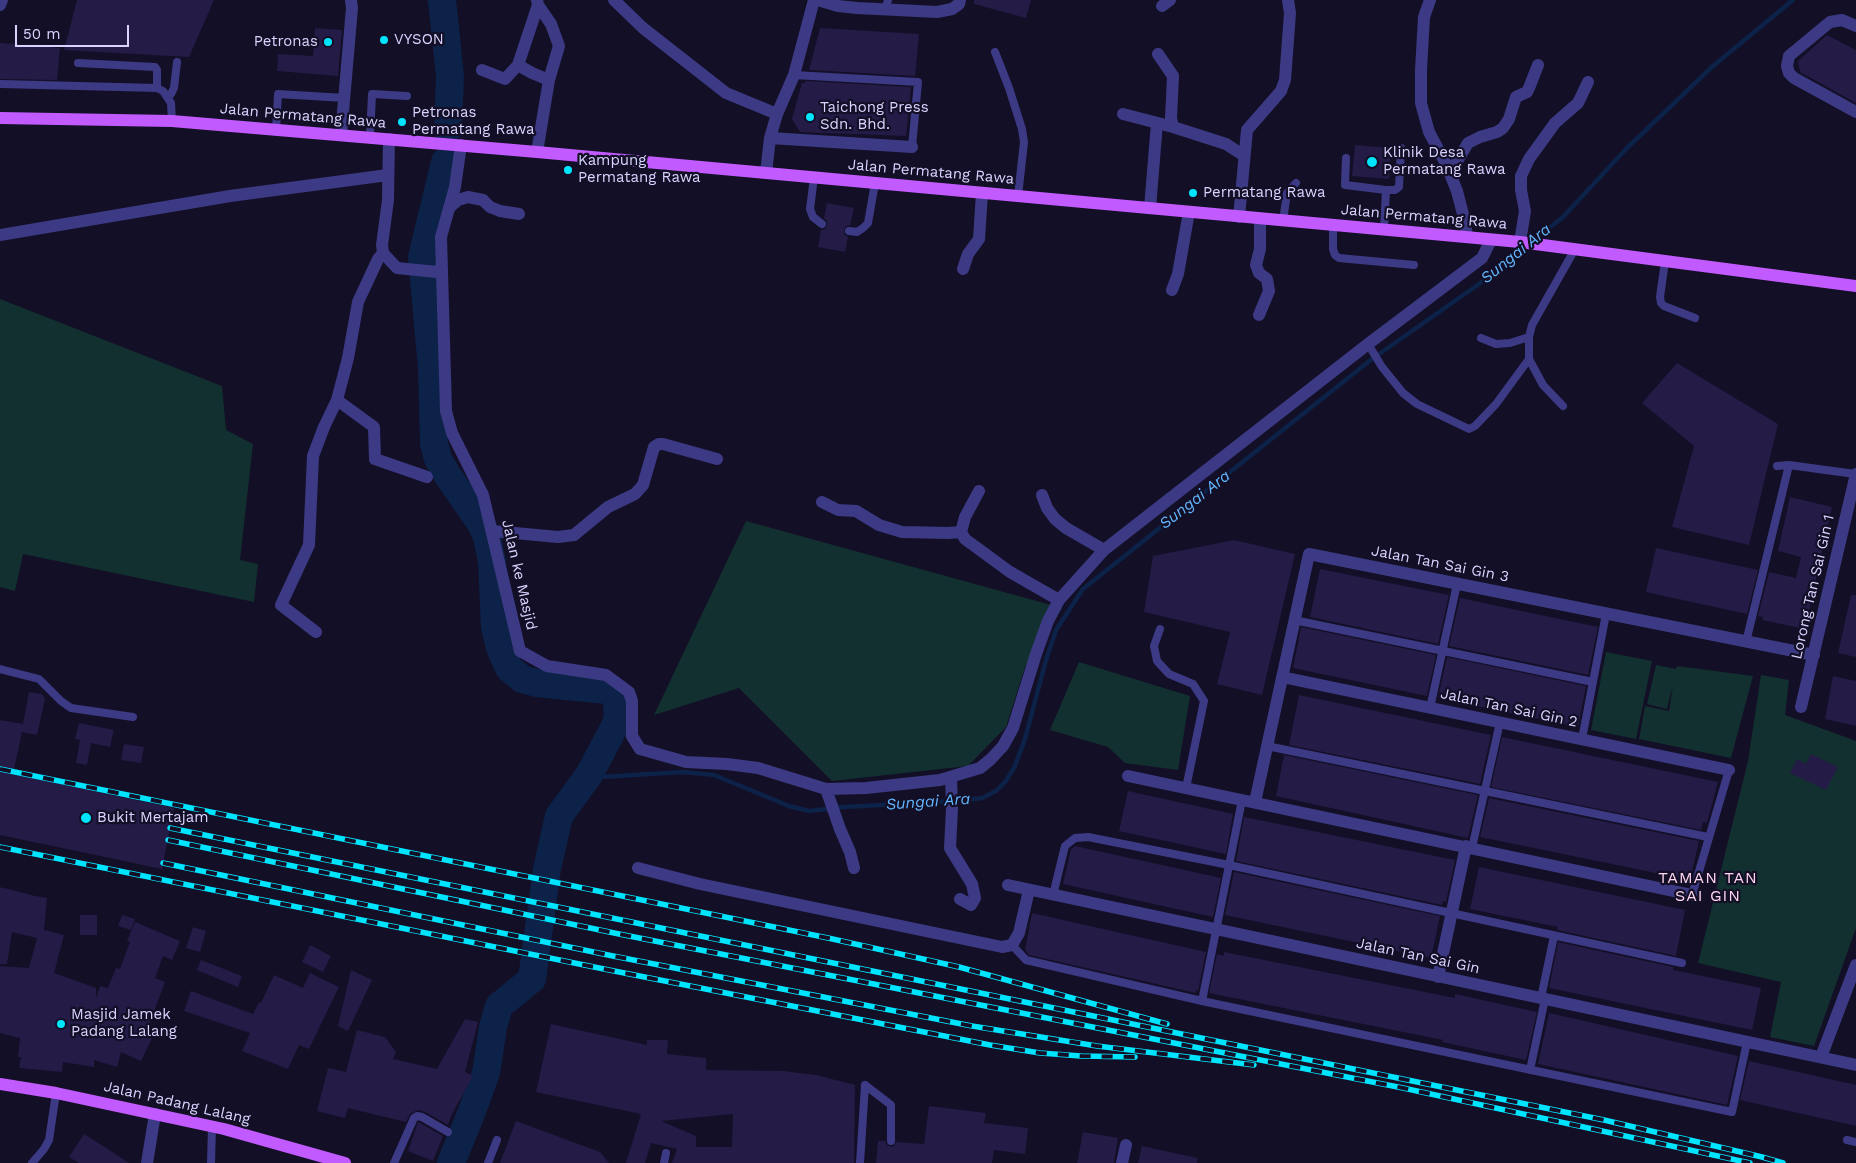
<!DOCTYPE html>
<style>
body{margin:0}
#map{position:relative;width:1856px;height:1163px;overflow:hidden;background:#130f26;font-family:"Work Sans",sans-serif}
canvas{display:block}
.scale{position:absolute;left:15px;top:25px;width:114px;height:22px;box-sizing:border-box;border:2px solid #d9d4ff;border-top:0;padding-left:6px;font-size:15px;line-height:18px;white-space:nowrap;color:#d9d4ff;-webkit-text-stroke:4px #130f26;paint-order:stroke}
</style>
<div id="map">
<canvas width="1856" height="1163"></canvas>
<div class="scale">50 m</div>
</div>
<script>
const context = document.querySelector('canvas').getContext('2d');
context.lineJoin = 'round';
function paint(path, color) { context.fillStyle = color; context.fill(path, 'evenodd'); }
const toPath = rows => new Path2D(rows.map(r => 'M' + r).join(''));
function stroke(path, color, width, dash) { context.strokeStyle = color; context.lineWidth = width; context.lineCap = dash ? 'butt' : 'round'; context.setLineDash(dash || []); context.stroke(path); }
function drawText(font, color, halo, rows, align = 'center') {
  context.font = font + ' "Work Sans",sans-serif'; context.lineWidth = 4.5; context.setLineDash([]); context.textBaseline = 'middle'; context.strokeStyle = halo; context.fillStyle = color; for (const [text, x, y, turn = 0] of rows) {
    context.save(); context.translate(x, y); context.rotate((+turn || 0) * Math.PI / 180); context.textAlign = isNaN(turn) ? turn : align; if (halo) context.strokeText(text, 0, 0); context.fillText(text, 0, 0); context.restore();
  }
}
const green = toPath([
 [0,299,222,386,226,430,253,444,240,560,258,564,254,602,23,554,15,591,0,587],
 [746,521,1062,608,1025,667,1006,727,968,766,832,781,739,688,654,715],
 [1606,652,1652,661,1636,739,1591,730],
 [1079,662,1190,696,1178,770,1125,763,1108,747,1050,730],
 [1656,665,1676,669,1677,666,1753,676,1731,758,1639,739,1645,706,1669,711,1673,685,1667,709,1647,704],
 [1761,675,1789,680,1785,715,1856,741,1856,928,1814,1046,1770,1037,1781,982,1698,963,1748,761]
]);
const stream = toPath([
 [1532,241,1562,218,1627,148,1713,66,1793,0],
 [589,775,601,777,683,772,714,775,789,806,809,811,844,807,955,801,982,798,996,791,1005,782,1014,768,1025,739,1046,660,1056,630,1083,589,1372,359,1479,284,1526,246]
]);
const river = toPath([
 [442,0,450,76,448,129],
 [445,162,422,257,432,369,434,443,438,459,448,476,482,525,487,537,492,562,495,627,500,648,509,668,522,679,537,683,606,690,614,694,617,702,618,715,616,724,589,775,559,816,547,869,532,979,499,1006,493,1027,486,1073,472,1111,451,1163]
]);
const building = toPath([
 [77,0,214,0,189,57,64,50],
 [974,0,1031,0,1026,18,974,4],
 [315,28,342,30,338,76,277,71,278,54,313,56],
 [820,28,919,34,915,76,809,70],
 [1827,35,1856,50,1856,103,1800,72,1798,61],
 [0,43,60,48,57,80,0,79],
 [806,81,911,87,906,136,800,132,792,119,802,83,805,83],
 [1355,145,1391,148,1389,179,1352,176],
 [827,203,854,208,850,225,846,226,844,230,844,234,848,237,845,252,818,247,821,230,825,229,827,225,827,221,824,218],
 [1677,363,1778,424,1749,545,1672,527,1694,446,1642,403],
 [1790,497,1832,507,1805,629,1762,620,1763,617,1758,616,1769,572,1796,578,1801,557,1778,551],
 [1234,540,1295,554,1262,695,1217,684,1230,632,1144,612,1153,556],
 [1656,548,1758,570,1747,614,1646,592],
 [1320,569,1449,595,1438,644,1310,617],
 [1851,595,1856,595,1856,657,1838,653],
 [1460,598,1598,627,1588,675,1449,646],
 [1301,627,1436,655,1427,696,1293,668],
 [1447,657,1586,686,1578,727,1438,698],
 [1833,676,1856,681,1856,726,1825,719],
 [29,692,42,694,45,699,37,735,22,732,13,774,174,808,162,869,0,835,0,720,23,724],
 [1299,695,1491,735,1480,784,1289,745],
 [79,723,114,730,110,747,91,743,87,765,76,763,80,740,75,739],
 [1502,737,1718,782,1707,823,1703,822,1701,830,1491,787],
 [124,744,144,747,141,763,121,760],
 [1811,754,1838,767,1826,790,1790,773,1797,759,1806,764],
 [1284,755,1478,795,1468,838,1276,796],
 [1128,791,1233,814,1226,854,1119,831],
 [1489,798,1699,841,1690,880,1480,837],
 [1244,817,1455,860,1446,902,1443,901,1442,905,1236,861],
 [1075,846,1221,878,1213,917,1063,884,1071,849],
 [1479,867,1685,910,1676,956,1557,930,1558,927,1470,909],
 [1234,872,1440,916,1431,958,1225,915],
 [0,887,35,896,47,898,44,930,64,935,54,973,96,988,96,998,100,986,108,988,116,968,120,969,130,942,127,941,135,922,180,941,172,960,163,956,155,978,165,982,146,1033,153,1036,141,1061,121,1052,117,1067,94,1060,94,1067,63,1062,62,1072,19,1068,21,1057,18,1057,20,1038,0,1033,0,966,29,968,37,938,12,932,7,964,0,964],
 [1032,913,1206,952,1198,991,1196,990,1196,993,1029,955,1025,950],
 [80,915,97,915,97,935,80,935],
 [122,915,135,919,131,930,118,926],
 [193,927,206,931,200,952,186,948],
 [1558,942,1673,967,1673,970,1761,988,1752,1030,1549,988],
 [310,945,331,956,323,972,302,962],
 [1224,952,1455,998,1455,994,1537,1012,1526,1060,1442,1042,1443,1040,1209,993,1217,954,1224,956],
 [201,960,242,976,238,987,197,970],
 [351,970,372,980,348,1031,338,1026],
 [310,973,339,987,309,1049,299,1045,288,1069,242,1051,250,1033,184,1011,191,991,253,1014,259,1002,261,1003,274,975,303,988],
 [1549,1013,1738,1056,1727,1105,1538,1064],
 [465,1019,478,1022,465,1072,473,1076,452,1114,448,1125,425,1112,418,1110,410,1114,406,1122,348,1108,345,1118,317,1111,328,1068,346,1072,357,1030,385,1037,396,1052,393,1059,437,1069],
 [551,1024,647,1045,647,1040,668,1040,667,1054,706,1058,706,1070,783,1071,816,1075,855,1085,854,1163,672,1163,677,1149,651,1143,645,1163,626,1163,641,1114,536,1092],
 [733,1114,732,1147,696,1147,696,1136,661,1121],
 [1749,1061,1856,1085,1856,1126,1740,1100],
 [929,1106,986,1113,984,1123,1028,1128,1025,1154,994,1150,992,1163,876,1163,878,1141,885,1141,886,1144,891,1147,894,1146,896,1142,924,1144],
 [516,1121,600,1152,609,1163,500,1163],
 [418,1122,443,1136,433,1161,408,1151],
 [1083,1132,1118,1138,1114,1163,1077,1163],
 [84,1134,100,1144,129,1163,79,1163,69,1157],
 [1142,1146,1197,1158,1197,1163,1138,1163]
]);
const service = toPath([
 [885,10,888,0],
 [995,52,1009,88,1022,129,1024,142,1018,196],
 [78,63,155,67,157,70,157,88],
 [794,75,918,82,912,147],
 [1,84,157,88,163,91,171,103,172,121],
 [168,95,171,94,174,88,177,62],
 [276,130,278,94,345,98],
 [370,137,372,94,407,96],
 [1346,158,1345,185,1386,190],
 [814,177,810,209,813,217,822,224],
 [1283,221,1287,193,1296,183],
 [1333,225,1333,249,1335,255,1339,258,1414,265],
 [1384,230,1386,190,1395,190,1399,187,1401,148],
 [849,231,857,232,863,228,868,223,875,183],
 [1665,261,1660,297,1661,303,1664,306,1695,318],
 [1481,338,1496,344,1510,343,1529,337],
 [1368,344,1382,367,1403,393,1417,404,1469,429,1475,426,1496,404,1529,359],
 [1563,406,1543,385,1529,359,1529,337,1532,325,1575,249],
 [1777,466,1789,465,1855,474],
 [1294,620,1593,682],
 [1160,629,1154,646,1157,661,1169,674,1193,684,1204,701,1186,788],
 [1746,642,1789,465],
 [0,669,39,679,61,701,71,708,133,717],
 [1430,708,1457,584],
 [1582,739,1606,614],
 [1267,746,1708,837],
 [1472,848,1500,722],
 [1053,895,1065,846,1075,838,1088,837,1229,865,1682,963],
 [1692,895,1729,770],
 [1012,945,1026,960,1202,1001,1732,1112,1747,1042],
 [1541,998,1554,936],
 [1202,1001,1242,800],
 [1530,1070,1545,999],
 [865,1085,891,1105,891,1141],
 [1847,1140,1856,1142],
 [32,1163,44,1149,49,1140,56,1093],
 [211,1163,212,1126],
 [394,1163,414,1118,417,1116,422,1117,448,1132],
 [488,1163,497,1140],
 [664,1163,666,1153],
 [860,1163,865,1085]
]);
const minor = toPath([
 [537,0,538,5,551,24,559,46,549,80,537,152],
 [614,0,643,28,726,93,777,114],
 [818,0,838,6,857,8,937,12,952,9,959,4,960,0],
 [1430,0,1424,17,1421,70,1421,103,1429,132,1446,164,1457,191,1465,222,1467,237],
 [0,5,2,0],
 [1162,6,1170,0],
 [1856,26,1842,20,1830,22,1789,56,1787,66,1789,73,1794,78,1856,112],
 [1158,54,1173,76,1171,118,1173,127],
 [518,65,532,73,549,80],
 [482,70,505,79,518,65,538,5],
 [1123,114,1173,127,1226,144,1243,155],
 [341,135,352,8,351,0],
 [770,138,912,147],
 [389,139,388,200,382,245,383,253,397,268,437,272,440,269],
 [461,145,455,187,441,237,446,411,452,433,483,495,520,651,547,666,606,675,629,692,632,701,632,736,640,749,686,762,727,764,758,768,826,789,866,788,940,780,980,768,991,759,1003,746,1013,728,1036,654,1048,621,1059,600,1104,550,1368,344,1482,258,1491,240],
 [766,173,770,138,777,114,794,75,814,0],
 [1450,173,1468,143,1480,137,1497,132,1503,128,1509,119,1516,97,1527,92,1529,88,1538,65],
 [450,207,458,200,468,197,483,200,490,207,500,211,519,214],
 [1150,208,1157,123],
 [1239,217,1247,130,1281,91,1285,80,1290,13,1288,0],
 [0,235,230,196,388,175],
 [1520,242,1525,211,1521,190,1521,176,1529,159,1555,123,1578,103,1588,82],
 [963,269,968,254,979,239,982,193],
 [1172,290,1178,274,1189,212],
 [1259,315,1269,291,1267,279,1259,273,1256,265,1260,249,1260,219],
 [337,400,374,427,375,459,427,477],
 [979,491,965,517,961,532,965,539,1010,572,1059,600],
 [1042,495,1047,508,1055,519,1066,528,1104,550],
 [822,502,838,510,856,511,879,525,902,532,948,533,961,532],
 [493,531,558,537,574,535,608,507,635,494,643,485,654,447,659,444,663,444,717,459],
 [316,632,281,605,309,545,313,456,324,427,337,400,348,358,358,302,378,259,383,253],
 [1282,677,1729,770],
 [1801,707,1856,474],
 [1128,776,1692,895],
 [951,777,952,808,950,848,972,884,975,898,971,905,960,899],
 [826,789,840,829,850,852,854,868],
 [1255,802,1309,554,1814,655],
 [638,868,700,884,1002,947,1012,945,1019,933,1029,890],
 [1008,885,1856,1065],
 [1438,977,1466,846],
 [1821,1057,1856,965],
 [147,1163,155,1114],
 [1122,1163,1126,1145]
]);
const primary = toPath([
 [0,118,172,121,537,152,1520,242,1856,286],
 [0,1084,56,1093,224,1129,345,1163]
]);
const rail = toPath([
 [0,769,828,938,959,967,1167,1024],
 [170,828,1604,1120,1762,1157,1783,1163],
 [168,840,619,934,1403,1088,1750,1163],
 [0,847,609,970,990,1045,1040,1053,1081,1056,1135,1057],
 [163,863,613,956,972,1026,1097,1046,1254,1065]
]);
const markers = [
 [384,40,5,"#00e5ff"],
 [328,42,5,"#00e5ff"],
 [810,117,5,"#00e5ff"],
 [402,122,5,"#00e5ff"],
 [1372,162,6,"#00e5ff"],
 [568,170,5,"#00e5ff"],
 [1193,193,5,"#00e5ff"],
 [86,818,6,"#00e5ff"],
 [61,1024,5,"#00e5ff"]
];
const poiNames = [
 ["VYSON",394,40],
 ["Petronas",318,42,"right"],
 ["Taichong Press",820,108],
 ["Sdn. Bhd.",820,125],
 ["Petronas",412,113],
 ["Permatang Rawa",412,130],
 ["Klinik Desa",1383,153],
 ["Permatang Rawa",1383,170],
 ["Kampung",578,161],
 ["Permatang Rawa",578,178],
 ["Permatang Rawa",1203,193],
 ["Bukit Mertajam",97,818],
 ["Masjid Jamek",71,1015],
 ["Padang Lalang",71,1032]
];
const streetNames = [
 ["Jalan Permatang Rawa",303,116,5],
 ["Jalan Permatang Rawa",931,172,5],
 ["Jalan Permatang Rawa",1424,217,5],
 ["Jalan Tan Sai Gin 3",1440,564,11],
 ["Jalan ke Masjid",519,575,77],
 ["Lorong Tan Sai Gin 1",1813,587,-77],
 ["Jalan Tan Sai Gin 2",1509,708,12],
 ["Jalan Tan Sai Gin",1418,956,12],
 ["Jalan Padang Lalang",177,1103,13]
];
const waterNames = [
 ["Sungai Ara",1516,254,-39],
 ["Sungai Ara",1195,500,-38],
 ["Sungai Ara",928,802,-4]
];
const neighbourhoodNames = [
 ["TAMAN TAN",1708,878],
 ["SAI GIN",1708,896]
];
paint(green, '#12302f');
stroke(stream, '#0c2248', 4.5);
stroke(river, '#0c2248', 28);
paint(building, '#241b47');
stroke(service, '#3d3a85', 8);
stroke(minor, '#3d3a85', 12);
stroke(primary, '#c25bff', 12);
stroke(rail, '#00e5ff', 5.5);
stroke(rail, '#130f26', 4, [11]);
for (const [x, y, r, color] of markers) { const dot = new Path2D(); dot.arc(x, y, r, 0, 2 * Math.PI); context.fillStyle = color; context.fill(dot); stroke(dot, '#130f26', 2); }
drawText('15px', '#d9d4ff', '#130f26', poiNames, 'left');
drawText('15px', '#d9d4ff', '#130f26', streetNames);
drawText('italic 16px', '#62b6ff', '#130f26', waterNames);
context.letterSpacing = '1px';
drawText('16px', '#ffd6f0', '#130f26', neighbourhoodNames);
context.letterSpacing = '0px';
</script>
